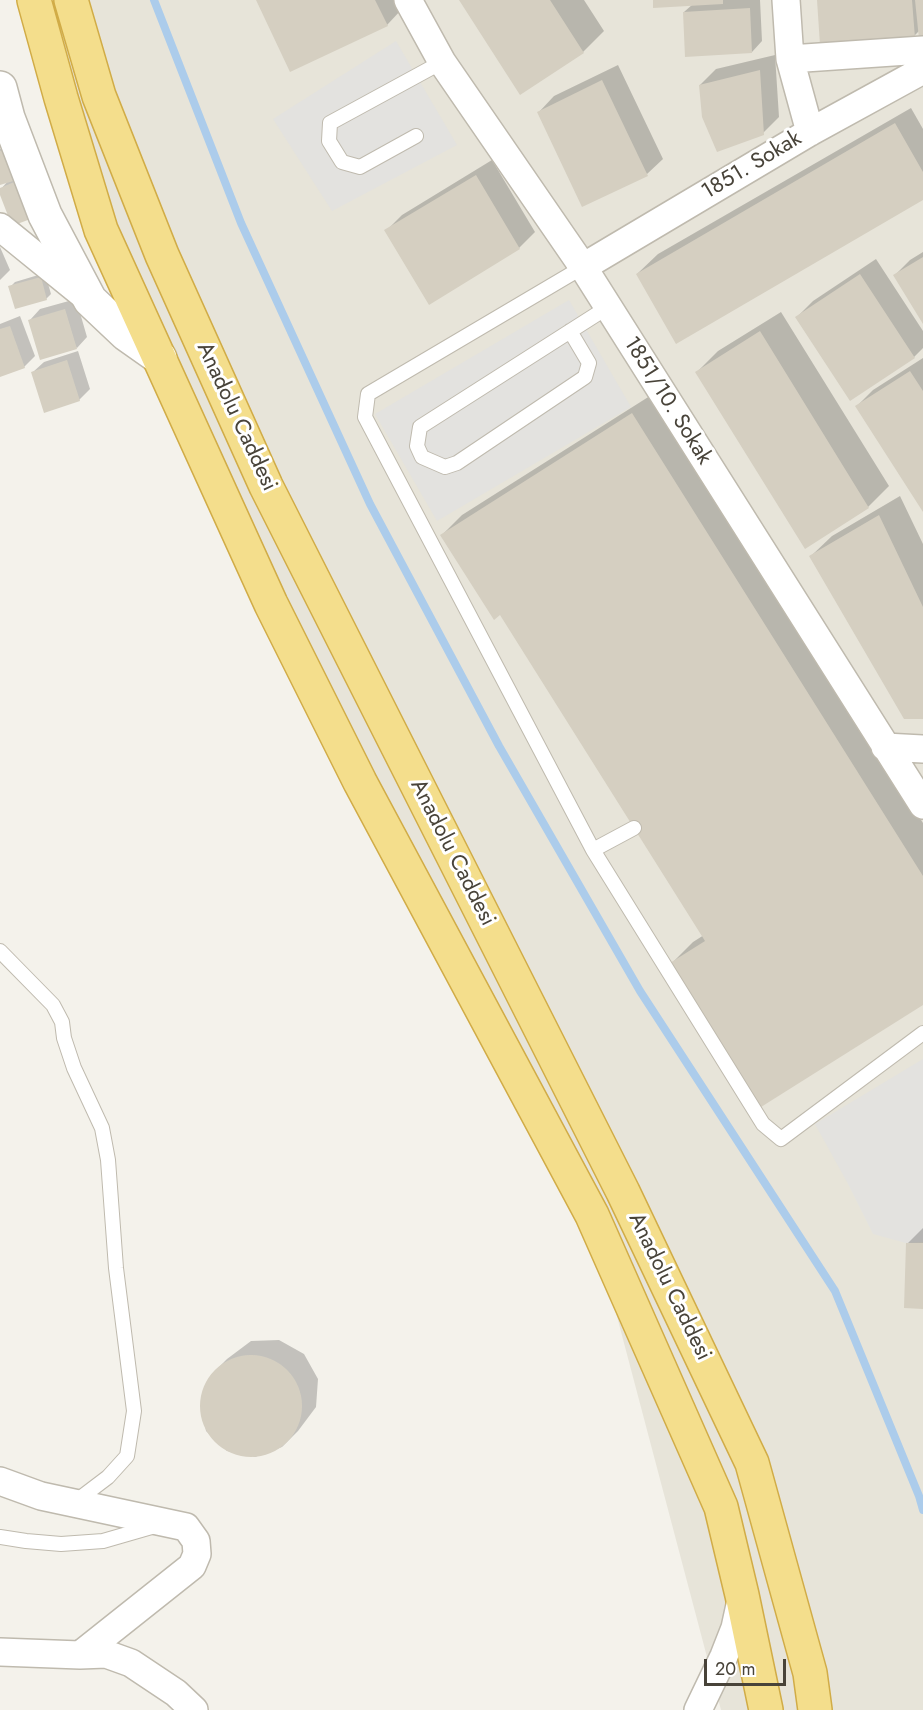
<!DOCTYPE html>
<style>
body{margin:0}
#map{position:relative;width:923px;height:1710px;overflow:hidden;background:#f4f2eb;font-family:Jost,sans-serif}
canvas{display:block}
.scale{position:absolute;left:704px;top:1659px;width:82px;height:27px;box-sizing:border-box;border:3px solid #484339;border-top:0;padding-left:8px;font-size:18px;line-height:21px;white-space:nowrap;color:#484339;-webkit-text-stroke:4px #fff;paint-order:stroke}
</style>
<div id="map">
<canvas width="923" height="1710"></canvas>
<div class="scale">20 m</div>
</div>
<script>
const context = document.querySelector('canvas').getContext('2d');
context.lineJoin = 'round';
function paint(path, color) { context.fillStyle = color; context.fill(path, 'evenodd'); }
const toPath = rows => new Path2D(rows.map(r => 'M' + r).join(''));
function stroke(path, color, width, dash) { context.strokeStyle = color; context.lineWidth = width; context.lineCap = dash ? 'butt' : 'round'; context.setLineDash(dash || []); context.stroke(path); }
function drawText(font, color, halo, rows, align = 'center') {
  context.font = font + ' Jost,sans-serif'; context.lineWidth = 6; context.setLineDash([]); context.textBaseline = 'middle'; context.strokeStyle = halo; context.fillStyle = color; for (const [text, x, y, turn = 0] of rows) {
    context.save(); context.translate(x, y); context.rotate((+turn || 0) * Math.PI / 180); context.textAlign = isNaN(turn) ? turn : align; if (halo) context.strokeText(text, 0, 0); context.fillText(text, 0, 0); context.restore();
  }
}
const residential = toPath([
 [46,0,923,0,923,1710,721,1710,592,1222,56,125]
]);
const parking = toPath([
 [396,41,457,145,332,211,273,119],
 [569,300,631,407,437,521,375,414],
 [923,1059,923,1242,906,1243,873,1234,847,1182,815,1124]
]);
const shadow = toPath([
 [257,0,398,0,402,9,387,25],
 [461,0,584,0,604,31,583,52,520,93],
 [654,0,760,0,762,41,752,52,684,12,693,4],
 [818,0,923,0,919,31,914,36],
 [775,55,779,117,763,133,700,85,716,69],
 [618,65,663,159,647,174,539,112,554,96],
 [911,108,923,129,923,198,637,274,658,254],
 [9,146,32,217,0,190,8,181,0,183,0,149],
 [492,160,535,232,519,248,386,231,402,215],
 [0,247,10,270,0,280],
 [923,252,923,321,895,275,910,260],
 [876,259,923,331,923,348,914,357,797,317,813,301],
 [45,273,51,294,46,299,10,287,15,282],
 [76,299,87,337,77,348,30,320,40,309],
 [781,312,889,486,868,507,805,546,697,372,718,351],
 [20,316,35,356,24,367,0,376,0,324],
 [78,351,90,389,79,400,33,372,44,362],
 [923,358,923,509,857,406,873,390],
 [653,394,923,823,923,1003,672,963,693,942,704,935,501,613,442,535,462,515],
 [900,496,923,544,923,717,811,556,832,536],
 [923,1228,923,1307,907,1244],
 [279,1340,304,1354,318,1379,316,1407,298,1431,282,1447,255,1457,227,1451,206,1431,201,1402,211,1375,227,1359,251,1341]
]);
const stream = toPath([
 [154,0,241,223,370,504,499,746,640,991,835,1291,919,1496,923,1510]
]);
const building = toPath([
 [256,0,375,0,388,26,290,72],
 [459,0,550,0,584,53,520,95],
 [653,0,723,0,723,4,653,8],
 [817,0,912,0,915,38,820,45],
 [915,0,923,0,923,39,919,39],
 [750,8,752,53,685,57,683,12],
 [760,70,764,135,717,152,702,117,699,85],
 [602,80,648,176,582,207,537,112],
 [895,123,923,172,923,200,676,344,636,274],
 [4,150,13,181,0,185,0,151],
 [476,175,520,249,429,305,384,230],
 [19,180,33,218,12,226,0,195,0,188],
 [923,257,923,324,893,275],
 [860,274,915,358,850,401,795,317],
 [41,277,47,300,15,309,8,286],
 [65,309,77,349,40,360,28,320],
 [10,326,25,368,0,377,0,329],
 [760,331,869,508,805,549,695,372],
 [67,360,80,401,44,413,31,372],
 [910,371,923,391,923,512,855,406],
 [632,413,923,876,923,1005,761,1107,670,963,705,941,500,615,494,620,440,535],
 [879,515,923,607,923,719,904,719,809,556],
 [906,1243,923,1243,923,1309,904,1308],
 '200 1406a51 51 0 1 1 102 0a51 51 0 1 1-102 0Z'
]);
const service = toPath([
 [416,136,360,167,342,162,329,141,330,123,442,62],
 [583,267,368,394,365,417,593,850,634,828],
 [570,331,589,363,585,377,457,463,445,467,422,457,417,446,420,427,608,307],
 [593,850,763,1124,781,1139,923,1033],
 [0,951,53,1005,62,1022,64,1038,74,1068,102,1128,108,1160,116,1268,134,1411,127,1456,108,1477,75,1502],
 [0,1537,26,1541,61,1544,103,1541,155,1526]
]);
const minor = toPath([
 [408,0,442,62,583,267,923,805],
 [786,0,790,59,810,132],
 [790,59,923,50],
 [0,227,85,296],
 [583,267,810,132,923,70],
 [885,747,923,749],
 [0,1481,41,1496,186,1527,196,1541,197,1554,192,1566,80,1655],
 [0,1652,80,1655,106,1654,131,1663,176,1693,194,1710],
 [698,1710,724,1656,735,1628,742,1596]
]);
const tertiary = toPath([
 [0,88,8,118,45,215,90,300,126,334,160,358]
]);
const trunk = toPath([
 [34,0,61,98,101,230,271,604,360,782,592,1215,721,1507,742,1595,766,1710],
 [71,0,99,96,162,255,266,486,623,1192,752,1463,810,1673,815,1710]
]);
const streetNames = [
 ["1851. Sokak",752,166,-31],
 ["1851/10. Sokak",667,401,58],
 ["Anadolu Caddesi",236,417,65],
 ["Anadolu Caddesi",452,853,63],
 ["Anadolu Caddesi",669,1287,64]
];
paint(residential, '#e7e4d9');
paint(parking, '#e3e2df');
paint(shadow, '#0003');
stroke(stream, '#accceb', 8);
paint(building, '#d5cfc1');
stroke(service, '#bfbaae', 16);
stroke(minor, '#bfbaae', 30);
stroke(tertiary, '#bfbaae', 36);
stroke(trunk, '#d1ac47', 36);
stroke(service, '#fff', 14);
stroke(minor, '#fff', 27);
stroke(tertiary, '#fff', 33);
stroke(trunk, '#f4de8c', 33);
drawText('22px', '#484339', '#fff', streetNames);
</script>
